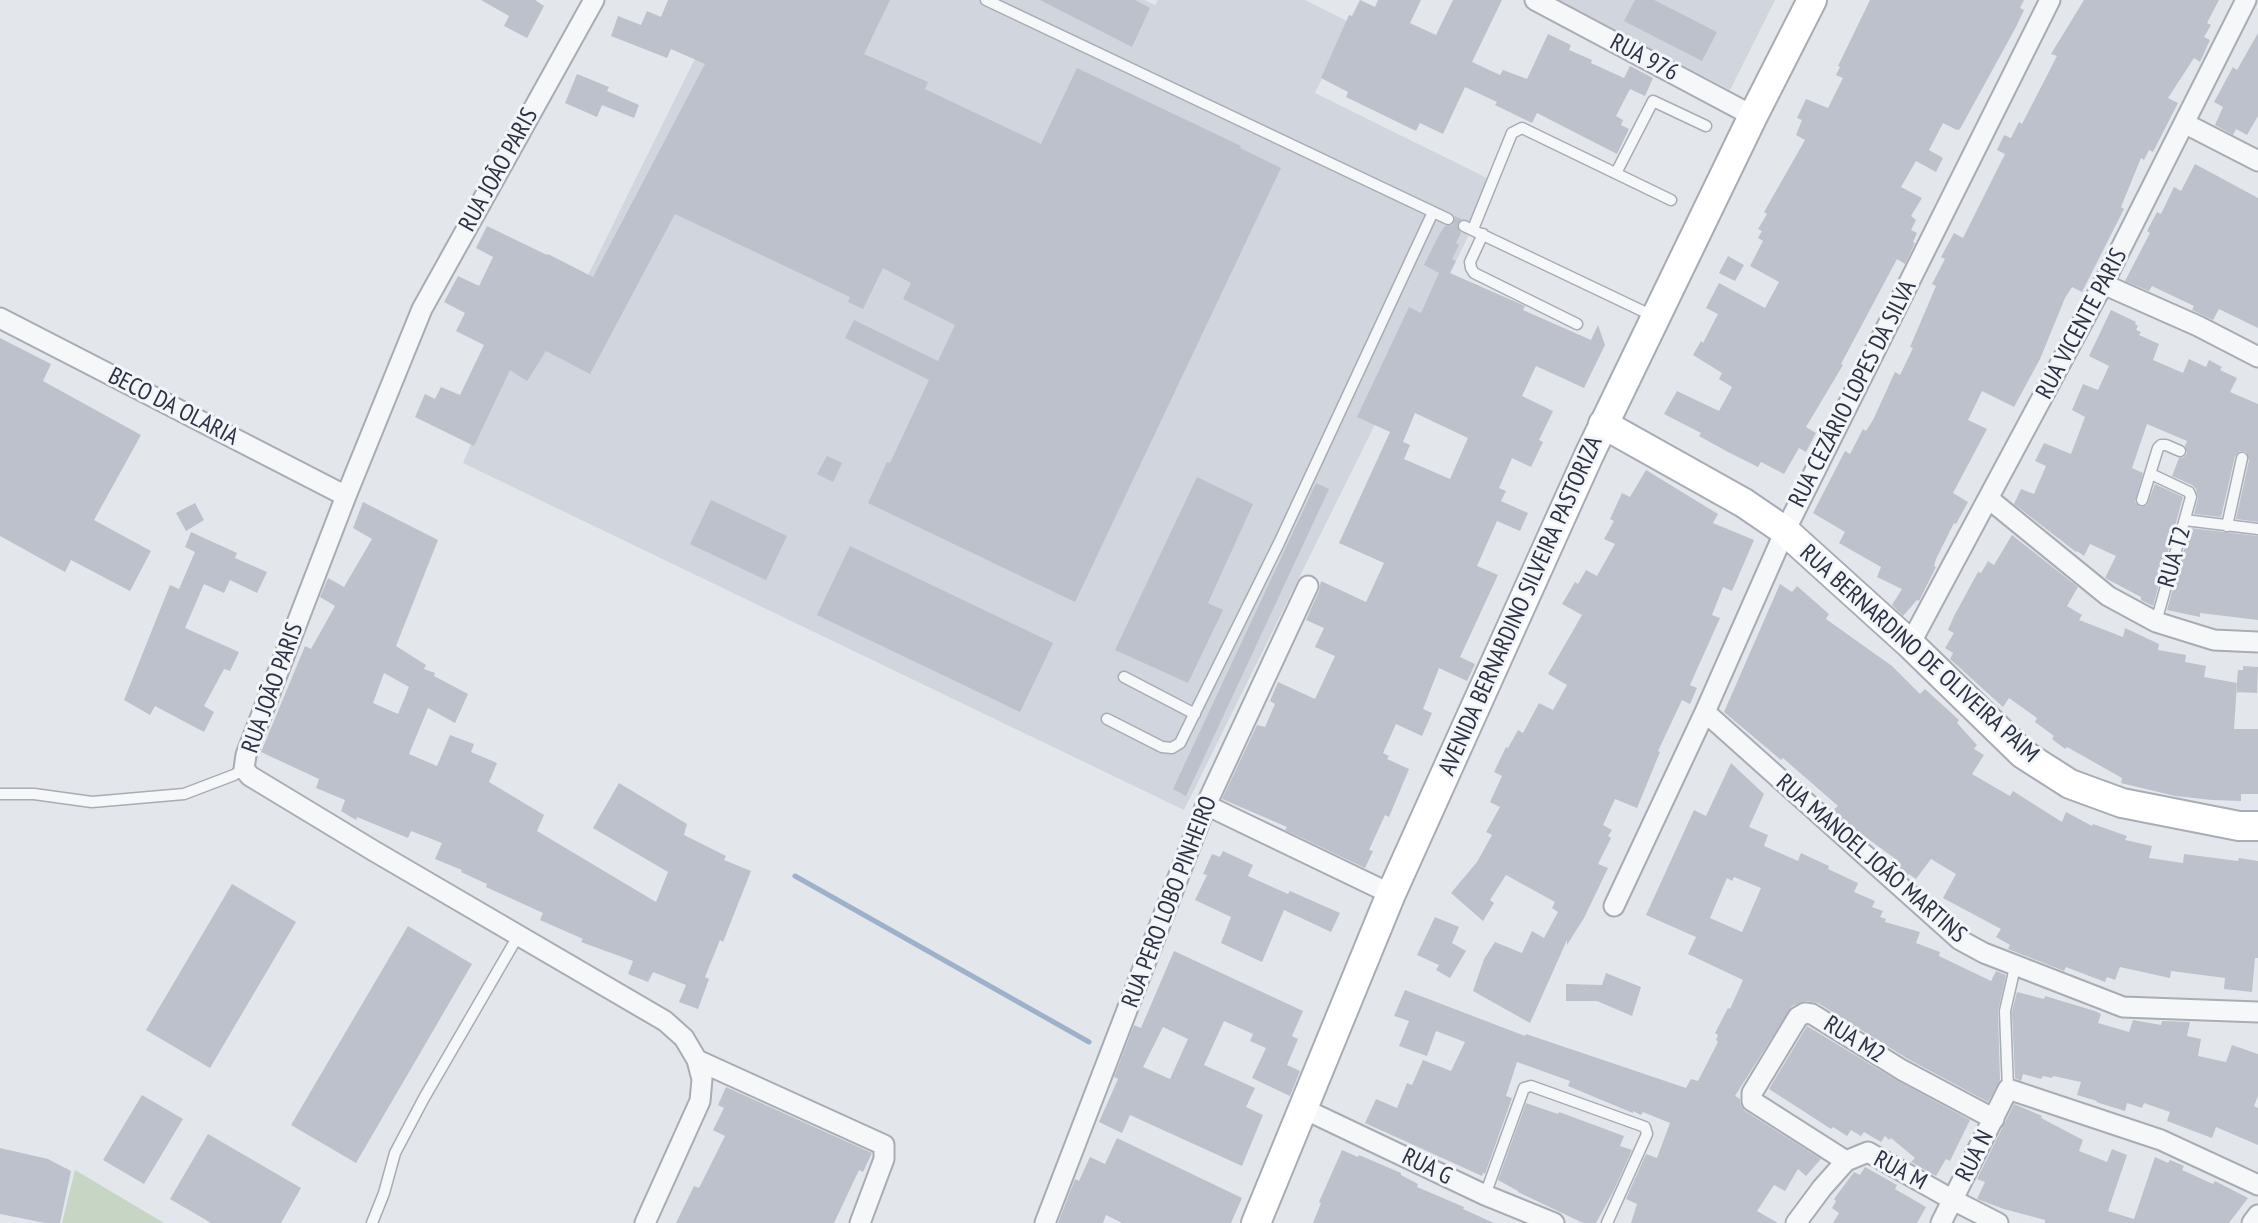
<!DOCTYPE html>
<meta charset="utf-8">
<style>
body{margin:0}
canvas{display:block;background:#e3e6eb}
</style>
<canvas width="2258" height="1223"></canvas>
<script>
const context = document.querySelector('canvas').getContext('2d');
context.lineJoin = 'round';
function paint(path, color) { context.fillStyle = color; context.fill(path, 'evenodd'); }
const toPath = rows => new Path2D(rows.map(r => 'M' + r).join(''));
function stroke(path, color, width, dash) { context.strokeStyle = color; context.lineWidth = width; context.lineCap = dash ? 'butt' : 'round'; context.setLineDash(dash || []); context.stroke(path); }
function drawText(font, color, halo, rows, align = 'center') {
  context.font = font + ' "PT Sans Narrow",sans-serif'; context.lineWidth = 6; context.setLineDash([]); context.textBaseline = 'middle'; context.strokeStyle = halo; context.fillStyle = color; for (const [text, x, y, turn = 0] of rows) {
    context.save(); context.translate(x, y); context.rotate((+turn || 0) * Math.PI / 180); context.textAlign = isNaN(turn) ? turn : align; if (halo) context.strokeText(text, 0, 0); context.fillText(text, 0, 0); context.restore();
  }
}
const built = toPath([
 [724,0,1144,0,1155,5,1158,0,1305,0,1349,22,1315,93,1495,182,1184,810,463,463,518,335,551,350],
 [1559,0,1775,0,1730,90]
]);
const green = toPath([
 [75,1170,164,1223,62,1223]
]);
const stream = toPath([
 [795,876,1089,1042]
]);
const building = toPath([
 [481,0,535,0,544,6,527,38,504,26,509,16],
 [668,0,890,0,864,54,928,82,925,89,1041,144,1077,68,1241,146,1240,148,1281,168,1075,602,868,503,887,462,890,463,929,380,845,338,854,320,938,361,955,325,903,299,911,283,883,268,863,309,848,302,850,297,675,214,590,374,546,351,527,381,510,370,474,446,415,417,425,394,435,399,441,387,460,395,484,345,456,331,465,313,444,302,458,276,479,286,493,257,476,248,487,226,547,255,548,254,593,277,705,64,671,49,667,58,611,36,618,16,641,25,647,11,661,17],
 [1040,0,1135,0,1150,8,1132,47],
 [1360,0,1375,7,1378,0,1421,0,1410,23,1436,35,1453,0,1502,0,1472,62,1500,75,1503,70,1527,79,1548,34,1571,45,1569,50,1592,60,1591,63,1624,78,1630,66,1653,78,1645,96,1630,89,1616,116,1623,120,1621,125,1629,129,1617,154,1537,113,1532,123,1495,105,1497,102,1465,87,1443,134,1420,123,1416,131,1346,97,1348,92,1321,78,1349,15,1352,16],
 [1635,0,1654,0,1717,32,1702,61,1624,21],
 [1870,0,2024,0,2020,8,2024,10,2016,27,1960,129,1957,130,1943,123,1929,150,1943,158,1936,172,1916,161,1901,187,1922,198,1911,216,1916,220,1911,230,1917,233,1913,242,1915,243,1905,264,1897,259,1841,364,1843,365,1806,427,1816,433,1806,452,1799,448,1784,474,1761,462,1758,467,1728,452,1699,436,1701,433,1664,414,1677,391,1719,411,1732,387,1719,379,1722,373,1693,355,1701,341,1703,343,1718,314,1706,308,1719,283,1765,308,1779,282,1750,266,1763,241,1758,238,1762,231,1758,229,1767,214,1764,212,1805,140,1796,135,1802,120,1797,118,1806,99,1828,108,1843,78,1836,75,1840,67,1838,66],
 [2084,0,2219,0,2207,23,2211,25,2204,37,2210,40,2200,62,2194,58,2168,98,2178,103,2153,152,2149,150,2144,160,2141,158,2121,207,2124,209,2082,292,2072,287,2065,298,2040,359,2014,407,1982,391,1968,420,1987,429,1953,493,1968,502,1956,524,1954,523,1936,559,1934,566,1936,567,1919,601,1917,600,1903,616,1892,605,1902,589,1877,577,1881,567,1839,543,1845,532,1813,513,1845,451,1850,454,1863,429,1866,431,1873,420,1895,372,1900,375,1913,348,1910,347,1936,286,1932,284,1945,259,1941,257,1954,233,1963,238,2005,154,1997,150,2004,135,2011,138,2019,122,2022,124,2057,56,2051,54],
 [2258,33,2258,116,2247,135,2236,129,2233,135,2215,125,2223,107,2214,102,2233,67,2237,70],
 [577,74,609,87,607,91,639,105,634,118,602,105,597,117,565,103],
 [2195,164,2258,198,2258,328,2219,309,2213,320,2192,310,2194,306,2152,286,2149,291,2125,281,2150,233,2147,231,2157,212,2161,214,2174,187,2181,191],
 [1455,216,1461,219,1457,226,1461,233,1456,243,1459,245,1452,259,1456,261,1450,273,1525,306,1523,310,1591,340,1598,325,1605,345,1584,388,1536,366,1522,396,1553,411,1539,440,1543,442,1531,467,1512,458,1499,488,1506,491,1501,501,1528,513,1520,531,1497,521,1477,566,1498,575,1460,657,1475,664,1467,681,1439,668,1423,709,1432,713,1422,736,1396,724,1383,753,1389,756,1387,759,1409,769,1389,817,1385,815,1369,850,1373,851,1365,868,1285,830,1287,827,1222,799,1257,725,1265,727,1275,704,1270,701,1278,682,1315,699,1335,656,1315,647,1324,628,1306,620,1319,591,1321,581,1366,602,1384,563,1339,543,1390,432,1357,417,1409,307,1421,313,1439,273,1424,265,1439,235,1445,226,1453,225],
 [1415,413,1468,438,1450,479,1404,459,1410,445,1403,442],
 [1728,256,1744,265,1735,281,1719,273],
 [2111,310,2136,322,2135,324,2138,326,2136,330,2141,332,2139,335,2159,344,2153,360,2183,373,2189,359,2206,367,2209,360,2222,367,2220,370,2237,378,2230,392,2258,404,2258,522,2236,519,2249,460,2246,452,2240,451,2235,456,2221,517,2194,514,2198,498,2196,489,2192,485,2172,476,2179,458,2184,457,2187,453,2185,446,2187,441,2147,424,2132,468,2143,473,2135,502,2140,507,2147,505,2155,484,2183,497,2153,606,2141,600,2141,597,2105,578,2116,556,2090,544,2084,556,2077,551,2076,552,2014,504,2021,489,2034,494,2046,466,2035,461,2044,443,2071,454,2085,417,2072,410,2083,384,2098,390,2109,366,2089,356],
 [0,338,51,364,43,381,141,435,94,520,151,551,130,591,71,560,65,572,0,536],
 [827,456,842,463,833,482,817,474],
 [1646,470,1718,514,1713,523,1754,540,1732,591,1723,587,1712,615,1720,618,1690,685,1697,688,1690,704,1682,700,1658,751,1660,752,1637,808,1615,799,1603,825,1612,830,1608,836,1611,838,1598,864,1608,868,1584,918,1567,945,1567,940,1530,1023,1473,991,1484,959,1495,942,1522,953,1532,931,1544,938,1558,912,1552,908,1555,902,1506,875,1490,900,1494,903,1483,921,1451,893,1477,862,1492,835,1486,832,1500,807,1490,802,1502,776,1494,772,1506,747,1508,748,1518,730,1523,733,1539,703,1553,710,1567,685,1548,674,1582,615,1562,604,1575,582,1578,584,1586,570,1597,576,1615,544,1604,539,1614,521,1610,519,1622,493,1630,497],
 [1197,477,1253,504,1208,603,1223,610,1188,683,1115,650],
 [1316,483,1329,489,1186,796,1173,789],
 [711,500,787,536,766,580,690,544],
 [363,502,438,540,396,646,426,665,424,669,435,673,434,676,468,694,455,723,428,708,409,754,437,766,450,735,474,744,471,752,497,763,489,782,544,815,537,831,656,902,668,872,593,828,619,783,687,824,684,835,726,856,724,860,751,871,723,942,720,940,705,977,709,979,698,1009,679,1002,686,985,653,972,648,982,628,974,633,961,581,942,583,939,540,920,543,913,486,887,487,884,461,872,462,870,435,859,442,843,411,831,408,838,357,817,356,820,341,811,345,800,316,788,319,779,261,752,305,646,311,649,335,606,320,597,328,578,344,587,372,539,353,528],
 [384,673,409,687,398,714,373,703],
 [195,503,204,520,186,531,176,513],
 [2190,528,2258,536,2258,620,2200,613,2200,617,2167,610],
 [191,532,237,553,235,558,267,572,257,593,230,580,224,593,204,584,185,628,239,652,230,671,224,669,204,706,214,712,204,732,155,706,150,715,124,700,170,585,179,589,195,552,185,547],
 [2012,535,2078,587,2067,606,2082,615,2079,620,2123,637,2125,628,2159,644,2158,650,2186,655,2185,662,2206,666,2204,677,2237,683,2234,729,2258,729,2258,794,2241,794,2241,801,2212,800,2175,796,2121,783,2122,778,2067,747,2065,749,2052,739,2054,736,2035,722,2037,718,2009,698,2003,707,1950,659,1953,653,1945,648,1954,633,1948,630,1954,616,1978,572,1981,573,1988,561,1994,565],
 [850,546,1053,643,1020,712,817,615],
 [1780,584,1792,592,1797,586,1829,614,1826,619,1892,666,1920,694,1925,689,1959,720,1957,723,1977,745,1974,749,1984,755,1972,774,2010,796,2013,791,2062,822,2066,812,2092,826,2093,824,2127,836,2125,840,2152,846,2149,858,2183,863,2184,854,2238,861,2239,858,2258,861,2258,958,2255,958,2252,992,2224,989,2225,978,2171,971,2170,978,2120,967,2115,980,2107,977,2105,982,2066,967,2064,971,2008,949,2010,945,1996,937,2001,929,1943,898,1956,874,1931,859,1916,879,1909,874,1907,876,1894,865,1897,860,1864,836,1863,837,1833,810,1838,806,1783,758,1781,760,1724,712],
 [2243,666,2258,667,2257,693,2236,692,2238,670,2243,670],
 [1731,763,1764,794,1749,827,1768,835,1764,846,1798,861,1801,853,1829,866,1828,869,1858,883,1854,892,1875,901,1872,907,1883,911,1880,917,1886,919,1885,922,1920,932,1916,943,1940,952,1939,956,1991,981,1996,971,2006,975,1998,1011,2000,1080,1988,1102,1908,1059,1818,1003,1806,1001,1792,1006,1735,1096,1740,1099,1741,1106,1745,1111,1821,1159,1806,1176,1798,1169,1785,1191,1774,1185,1757,1211,1778,1223,1631,1223,1637,1204,1626,1199,1646,1154,1657,1158,1670,1123,1643,1112,1641,1115,1633,1111,1633,1113,1568,1086,1570,1081,1517,1062,1506,1096,1512,1098,1485,1174,1483,1173,1482,1176,1365,1123,1376,1099,1397,1108,1407,1083,1412,1085,1423,1060,1451,1071,1465,1042,1436,1031,1427,1056,1399,1046,1409,1021,1394,1016,1405,990,1525,1036,1526,1034,1686,1088,1691,1079,1698,1081,1718,1042,1716,1040,1718,1035,1715,1033,1728,1008,1730,1009,1743,980,1688,954,1696,937,1646,915,1694,810,1706,816],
 [1734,877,1761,888,1742,932,1710,918,1727,878,1732,881],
 [1223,851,1253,865,1248,876,1288,894,1290,891,1340,913,1331,932,1284,910,1262,962,1221,943,1231,917,1195,900,1207,875,1203,874,1212,854,1220,857],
 [232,884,296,922,210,1068,146,1030],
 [1435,917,1459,927,1452,943,1466,951,1450,978,1436,970,1439,965,1417,955],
 [408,926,472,964,356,1163,291,1125],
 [1174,951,1303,1011,1292,1036,1298,1039,1287,1065,1300,1071,1290,1096,1252,1078,1266,1048,1250,1041,1253,1034,1224,1021,1204,1065,1255,1088,1246,1107,1263,1115,1242,1166,1130,1115,1122,1133,1099,1122,1118,1079,1114,1077,1134,1025,1141,1028],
 [1163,1027,1188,1039,1170,1079,1143,1067],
 [1606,973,1641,987,1632,1016,1597,1001,1566,1001,1566,984,1602,985],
 [2017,992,2044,999,2045,996,2095,1011,2101,1014,2098,1023,2129,1032,2133,1020,2161,1025,2162,1021,2190,1022,2187,1036,2201,1039,2198,1056,2226,1062,2232,1045,2258,1054,2258,1096,2254,1106,2258,1108,2258,1145,2216,1127,2212,1138,2167,1121,2170,1112,2144,1103,2142,1108,2127,1103,2125,1111,2096,1102,2097,1101,2077,1095,2081,1082,2053,1076,2052,1078,2043,1076,2041,1079,2023,1074,2021,1081,2015,1078,2012,1012],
 [1807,1026,1896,1080,1970,1120,1950,1161,1946,1159,1936,1176,1911,1162,1915,1158,1891,1138,1889,1140,1885,1136,1881,1142,1864,1132,1861,1136,1851,1130,1847,1136,1833,1127,1831,1129,1769,1089],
 [726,1087,872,1153,863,1172,859,1170,834,1223,676,1223,694,1186,699,1188,725,1136,713,1130,724,1108,718,1105],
 [142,1095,183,1119,144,1184,103,1160],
 [1526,1103,1558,1114,1559,1112,1624,1136,1620,1146,1632,1150,1613,1192,1596,1223,1583,1223,1518,1192,1518,1191,1498,1180],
 [2014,1104,2042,1116,2041,1118,2083,1140,2079,1151,2107,1162,2112,1149,2127,1155,2108,1211,2134,1219,2155,1157,2168,1163,2170,1160,2184,1166,2182,1170,2213,1184,2215,1181,2248,1198,2229,1223,2045,1223,2045,1220,2004,1209,1977,1199,1985,1182,1977,1179],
 [208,1134,301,1188,281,1223,211,1223,170,1199],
 [1117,1138,1242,1198,1231,1223,1122,1223,1106,1215,1103,1223,1058,1223,1075,1179,1079,1181,1090,1157,1105,1164],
 [0,1148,48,1159,71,1171,60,1223,45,1223,0,1214],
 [1342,1150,1358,1157,1359,1155,1401,1173,1401,1175,1418,1184,1417,1187,1464,1207,1463,1209,1494,1223,1313,1223,1321,1203,1319,1202],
 [1865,1167,1897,1185,1895,1189,1926,1207,1917,1223,1833,1223,1839,1213,1832,1208,1836,1201,1834,1199,1854,1172,1860,1175]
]);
const lane = toPath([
 [986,0,1448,219],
 [1616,173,1653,101,1706,126],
 [1464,226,1653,316],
 [1473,229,1512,133,1522,128,1671,200],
 [1483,234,1470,262,1471,268,1474,273,1577,324],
 [2151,474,2189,492,2191,497,2156,622],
 [2142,500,2158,448,2161,445,2166,445,2180,451],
 [2185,520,2258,529],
 [2227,526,2242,458],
 [1124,677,1195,714],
 [1107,719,1162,747,1172,748,1180,743,1279,543,1433,212],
 [0,794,34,794,92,802,184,794,234,775,244,769],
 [2008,1089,2005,1011,2015,967],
 [1485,1195,1524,1088,1531,1086,1645,1127,1647,1134,1607,1223],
 [372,1223,384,1193,395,1153,424,1098,518,936]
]);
const street = toPath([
 [594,0,422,309,346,496,246,755,244,769,250,776,374,851,665,1021,684,1038,697,1060,702,1079,700,1101,645,1223],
 [1535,0,1753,116],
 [2184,123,2258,161],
 [2103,284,2198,326,2258,357],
 [0,318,346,496],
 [1989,499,2108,596,2156,622,2214,640,2258,642],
 [1910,644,2103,284,2246,0],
 [1705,712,1941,923,1960,940,1984,953,2123,1007,2258,1012],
 [1206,805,1391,894],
 [1614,906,1705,712,1785,531,2050,0],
 [697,1060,884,1145,884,1159,860,1223],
 [1302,1108,1485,1195,1554,1223],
 [1846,1161,1752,1101,1752,1093,1798,1017,1805,1013,1812,1014,1902,1070,1994,1119],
 [1045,1223,1206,805,1308,586],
 [1796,1223,1822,1188,1846,1161,1868,1152,1953,1200,1998,1223],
 [1941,1223,2008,1089,2161,1140,2258,1185],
 [2252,1223,2258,1215]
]);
const secondary = toPath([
 [1603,424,1744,503,1785,531,1910,644,2023,754,2070,784,2122,803,2239,826,2258,826],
 [1256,1223,1391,894,1589,455,1753,116,1812,0]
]);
const streetNames = [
 ["RUA 976",1644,58,28],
 ["RUA JOÃO PARIS",499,170,-61],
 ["RUA VICENTE PARIS",2082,324,-62],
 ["RUA CEZÁRIO LOPES DA SILVA",1853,394,-63],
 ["BECO DA OLARIA",173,407,27],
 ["RUA T2",2175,557,-74],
 ["AVENIDA BERNARDINO SILVEIRA PASTORIZA",1521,606,-66],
 ["RUA BERNARDINO DE OLIVEIRA PAIM",1919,654,42],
 ["RUA JOÃO PARIS",273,688,-70],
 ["RUA MANOEL JOÃO MARTINS",1871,859,41],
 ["RUA PERO LOBO PINHEIRO",1170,902,-69],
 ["RUA M2",1854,1040,32],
 ["RUA N",1975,1156,-63],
 ["RUA G",1427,1167,26],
 ["RUA M",1900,1171,28]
];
paint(built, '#d1d5dd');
paint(green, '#c7d5c4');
stroke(stream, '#9eb1cb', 5);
paint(building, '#bdc1cb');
stroke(lane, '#a8acb5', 13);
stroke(street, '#a8acb5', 23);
stroke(secondary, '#a8acb5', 32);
stroke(lane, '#f6f7f9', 10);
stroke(street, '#f6f7f9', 19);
stroke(secondary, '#fff', 28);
drawText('24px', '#2b3243', '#f3f5f8', streetNames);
</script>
